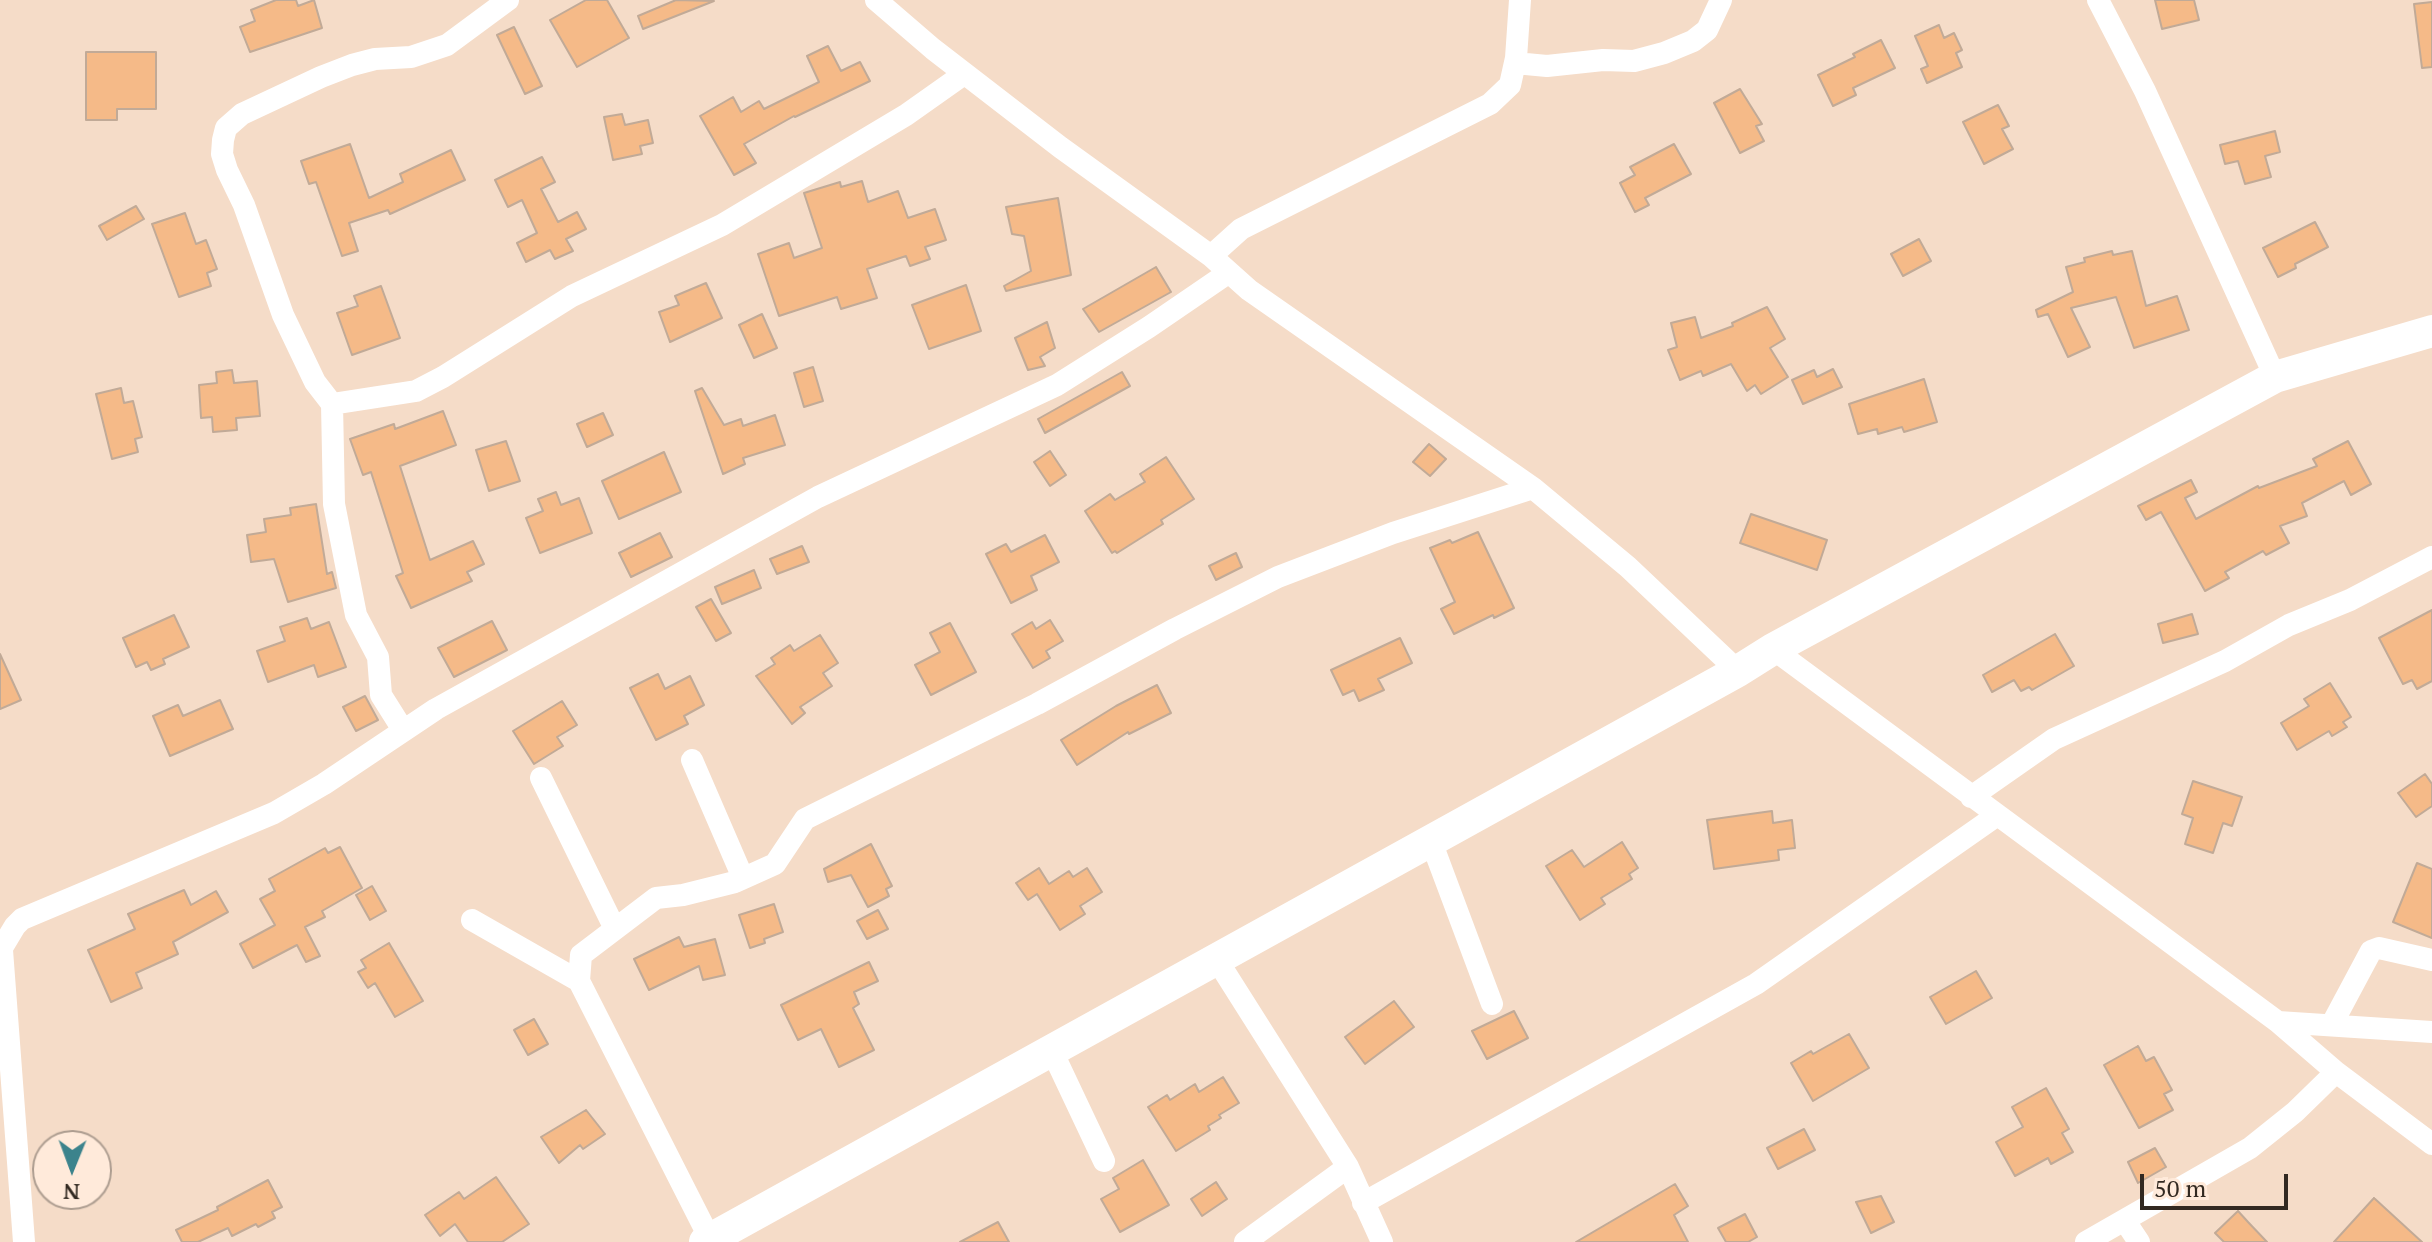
<!DOCTYPE html>
<style>
body{margin:0}
#map{position:relative;width:2432px;height:1242px;overflow:hidden;background:#f5dcc8;font-family:"PT Serif",serif}
canvas{display:block}
.north{position:absolute;left:32px;top:1130px;width:80px;height:80px;box-sizing:border-box;background:#ffeada;border:2px solid #ad9d90;border-radius:50%;rotate:181deg;font-size:22px;font-weight:700;line-height:32px;text-align:center;color:#322921}
.north::after{content:'';display:block;margin:auto;width:28px;height:36px;background:#3c838c;clip-path:polygon(50% 0,100% 100%,50% 72%,0 100%)}
.scale{position:absolute;left:2140px;top:1174px;width:148px;height:36px;box-sizing:border-box;border:4px solid #322921;border-top:0;padding-left:10px;font-size:24px;line-height:28px;white-space:nowrap;color:#322921;-webkit-text-stroke:6px #ffeada;paint-order:stroke}
</style>
<div id="map">
<canvas width="2432" height="1242"></canvas>
<div class="north">N</div>
<div class="scale">50 m</div>
</div>
<script>
const context = document.querySelector('canvas').getContext('2d');
context.lineJoin = 'round';
function paint(path, color) { context.fillStyle = color; context.fill(path, 'evenodd'); }
const toPath = rows => new Path2D(rows.map(r => 'M' + r).join(''));
function stroke(path, color, width, dash) { context.strokeStyle = color; context.lineWidth = width; context.lineCap = dash ? 'butt' : 'round'; context.setLineDash(dash || []); context.stroke(path); }
const building = toPath([
 [276,0,296,0,298,6,314,0,322,28,250,52,240,27,255,21,251,10,276,0],
 [586,0,607,0,629,38,577,67,550,20,586,0],
 [676,0,714,1,643,29,638,16,676,0],
 [2155,0,2194,0,2199,20,2162,29,2155,0],
 [2432,2,2432,67,2422,68,2414,4,2432,2],
 [1939,25,1944,38,1954,33,1962,50,1956,53,1962,67,1927,83,1921,69,1928,66,1915,36,1939,25],
 [514,27,542,86,525,94,497,35,514,27],
 [1881,40,1895,68,1853,88,1856,95,1833,106,1818,75,1855,57,1853,54,1881,40],
 [828,46,841,71,860,62,870,81,795,117,794,116,744,144,756,163,734,175,700,116,733,97,741,112,759,101,764,109,819,82,807,56,828,46],
 [86,52,156,52,156,109,117,109,117,120,86,120,86,52],
 [1740,89,1762,124,1756,126,1764,141,1740,153,1714,103,1740,89],
 [1998,105,2009,126,2002,129,2013,149,1984,164,1963,122,1998,105],
 [622,114,625,125,648,120,653,143,640,146,642,154,613,160,604,117,622,114],
 [2275,131,2280,152,2265,156,2271,177,2245,184,2238,161,2225,164,2220,145,2275,131],
 [350,144,369,198,403,182,400,174,451,150,465,180,390,214,388,210,349,223,358,251,342,256,316,182,309,184,301,161,350,144],
 [1674,144,1691,174,1645,198,1649,205,1635,212,1620,183,1635,175,1630,167,1674,144],
 [542,157,555,182,541,189,558,222,577,212,586,229,566,239,573,251,555,259,550,250,526,262,517,243,537,233,522,200,508,207,495,180,542,157],
 [862,181,868,202,898,191,908,218,935,209,946,240,925,247,930,259,910,266,906,256,867,269,877,298,841,309,837,297,779,316,758,254,789,243,794,258,822,248,804,193,840,182,841,187,862,181],
 [1058,198,1071,275,1006,291,1004,286,1031,271,1024,236,1012,234,1006,207,1058,198],
 [136,206,144,219,107,240,99,226,136,206],
 [185,213,196,244,206,240,217,269,207,273,211,286,179,297,152,224,185,213],
 [2315,222,2328,247,2295,264,2296,268,2278,277,2263,248,2315,222],
 [1919,239,1931,261,1903,276,1891,254,1919,239],
 [2112,251,2113,255,2132,251,2146,306,2177,296,2189,330,2134,348,2116,297,2071,308,2090,347,2068,357,2048,314,2038,317,2036,310,2073,292,2066,267,2085,262,2084,258,2112,251],
 [1156,267,1171,292,1099,332,1083,309,1156,267],
 [706,283,722,318,670,342,659,312,679,305,675,296,706,283],
 [966,285,981,331,929,349,912,305,966,285],
 [381,286,400,338,352,355,337,313,358,306,354,296,381,286],
 [1767,307,1785,339,1770,348,1788,377,1761,394,1755,385,1747,391,1731,364,1703,376,1701,371,1680,380,1668,350,1677,347,1671,323,1695,317,1701,338,1733,326,1732,323,1767,307],
 [762,314,777,348,754,358,739,325,762,314],
 [1047,322,1055,348,1040,357,1045,366,1028,370,1015,338,1047,322],
 [813,367,823,401,804,407,794,373,813,367],
 [1833,369,1842,387,1803,404,1792,380,1814,370,1817,377,1833,369],
 [232,370,234,383,257,381,260,416,236,418,237,430,213,432,212,417,201,418,199,385,217,383,216,372,232,370],
 [1122,372,1130,386,1045,433,1038,419,1122,372],
 [1924,379,1937,422,1904,432,1902,427,1878,434,1877,429,1858,434,1849,404,1924,379],
 [121,388,124,403,133,401,142,437,135,439,138,452,112,459,96,394,121,388],
 [702,388,724,425,741,419,743,426,775,415,785,445,743,458,745,464,723,474,695,391,702,388],
 [443,411,456,445,400,466,430,560,473,541,484,564,467,572,472,581,411,608,396,576,403,573,371,472,363,475,350,439,394,424,395,429,443,411],
 [603,413,613,435,587,447,577,424,603,413],
 [506,441,520,481,489,491,476,450,506,441],
 [2348,441,2371,484,2351,495,2344,481,2302,503,2307,516,2280,526,2289,543,2266,555,2263,551,2225,572,2229,578,2205,591,2161,512,2146,520,2138,506,2191,480,2197,492,2185,498,2196,519,2258,486,2259,488,2317,466,2313,459,2348,441],
 [1429,444,1446,459,1430,476,1413,462,1429,444],
 [1050,451,1066,475,1050,486,1034,462,1050,451],
 [664,452,681,492,619,519,602,481,664,452],
 [1166,457,1194,499,1161,520,1163,524,1117,553,1115,551,1112,553,1085,511,1110,494,1115,500,1145,482,1140,474,1166,457],
 [556,492,561,505,579,498,592,533,540,553,526,518,543,511,538,499,556,492],
 [316,504,327,574,332,572,336,588,288,602,274,559,251,562,247,535,266,532,264,519,291,515,290,508,316,504],
 [1751,514,1827,540,1817,570,1740,543,1751,514],
 [1478,532,1514,608,1494,618,1493,615,1454,634,1441,609,1455,602,1430,548,1450,540,1452,543,1478,532],
 [660,533,672,557,631,577,619,553,660,533],
 [1045,535,1059,562,1031,576,1037,590,1011,603,986,554,1006,544,1011,552,1045,535],
 [802,546,809,562,777,574,770,559,802,546],
 [1236,553,1242,567,1216,580,1209,566,1236,553],
 [754,570,761,588,722,604,715,587,754,570],
 [711,599,731,633,716,641,696,607,711,599],
 [2432,610,2432,681,2417,689,2412,680,2403,684,2379,638,2432,610],
 [2192,614,2198,634,2163,643,2158,624,2192,614],
 [174,615,189,647,163,659,165,664,151,670,147,662,136,667,123,638,174,615],
 [307,618,311,629,329,622,346,667,318,677,314,665,268,682,257,651,285,641,280,627,307,618],
 [1050,620,1063,641,1046,651,1050,658,1033,668,1012,634,1032,622,1036,629,1050,620],
 [492,621,507,650,454,677,438,648,492,621],
 [950,623,976,672,931,695,915,665,940,652,930,633,950,623],
 [2055,634,2074,666,2032,690,2029,687,2021,691,2014,680,1992,692,1983,675,2055,634],
 [820,635,838,663,823,673,832,686,800,707,805,713,792,724,756,676,775,664,771,658,790,645,794,651,820,635],
 [1400,638,1412,663,1378,679,1384,690,1359,701,1354,690,1343,695,1331,670,1400,638],
 [0,654,21,700,0,709,0,654],
 [658,674,665,689,690,676,704,705,684,716,688,724,656,740,630,688,658,674],
 [2330,683,2351,717,2343,722,2347,727,2332,736,2329,731,2297,750,2281,723,2309,706,2304,699,2330,683],
 [1157,685,1171,713,1129,734,1128,732,1077,765,1061,740,1116,706,1157,685],
 [365,696,378,720,356,731,343,707,365,696],
 [220,700,233,729,170,756,153,716,178,705,183,716,220,700],
 [562,701,577,725,557,737,563,746,534,764,513,731,562,701],
 [2425,774,2432,784,2432,806,2416,817,2398,793,2425,774],
 [2193,781,2242,797,2232,826,2223,823,2213,853,2185,844,2193,818,2182,814,2193,781],
 [1772,811,1773,823,1792,820,1795,848,1778,850,1779,860,1714,869,1707,820,1772,811],
 [1622,842,1638,868,1629,874,1632,879,1601,898,1605,904,1580,920,1546,866,1572,850,1584,867,1622,842],
 [871,844,892,886,886,889,889,896,868,907,851,875,828,882,824,869,871,844],
 [340,847,362,888,322,911,325,917,305,927,320,956,306,962,297,945,253,968,240,944,275,925,260,899,275,891,269,879,325,848,328,853,340,847],
 [2417,863,2432,869,2432,938,2393,922,2417,863],
 [1039,868,1049,884,1069,871,1073,877,1087,868,1102,892,1080,906,1085,914,1060,930,1037,894,1028,900,1016,883,1039,868],
 [372,886,386,911,370,920,356,895,372,886],
 [184,890,191,905,216,891,228,912,173,942,178,954,136,973,142,988,111,1002,88,950,135,929,128,914,184,890],
 [774,904,783,932,764,939,765,943,750,948,739,915,774,904],
 [878,910,888,929,867,939,857,921,878,910],
 [679,937,684,947,715,939,725,975,703,980,699,966,649,990,634,959,679,937],
 [389,943,423,1001,395,1017,375,983,368,988,358,972,366,968,361,960,389,943],
 [869,962,878,981,854,992,859,1004,853,1008,874,1050,839,1067,821,1029,798,1040,781,1005,869,962],
 [1976,971,1992,998,1946,1024,1930,997,1976,971],
 [1394,1001,1414,1027,1365,1064,1345,1037,1394,1001],
 [1514,1011,1528,1038,1487,1059,1472,1031,1514,1011],
 [534,1019,548,1044,528,1055,514,1030,534,1019],
 [1849,1034,1869,1068,1813,1101,1791,1063,1811,1051,1813,1054,1849,1034],
 [2138,1046,2146,1061,2154,1057,2172,1090,2164,1094,2173,1110,2139,1128,2104,1065,2138,1046],
 [1223,1077,1239,1103,1219,1115,1221,1118,1208,1126,1210,1130,1176,1151,1148,1107,1167,1095,1170,1100,1195,1084,1199,1092,1223,1077],
 [2046,1088,2069,1129,2062,1133,2073,1152,2051,1164,2048,1158,2015,1176,1996,1142,2023,1127,2012,1107,2046,1088],
 [586,1110,605,1134,583,1149,580,1145,559,1163,541,1137,586,1110],
 [1804,1129,1815,1150,1778,1169,1767,1148,1804,1129],
 [2155,1148,2166,1167,2138,1183,2128,1162,2155,1148],
 [1143,1160,1169,1205,1120,1232,1101,1199,1119,1189,1113,1178,1143,1160],
 [496,1177,529,1224,502,1242,468,1242,455,1224,440,1236,425,1215,459,1192,464,1199,496,1177],
 [268,1180,282,1207,272,1212,275,1218,258,1227,256,1224,232,1236,228,1228,198,1242,182,1242,176,1230,218,1210,217,1207,268,1180],
 [1216,1182,1227,1199,1202,1216,1191,1199,1216,1182],
 [1675,1184,1688,1206,1674,1215,1688,1242,1576,1242,1675,1184],
 [1881,1196,1894,1222,1871,1233,1856,1202,1881,1196],
 [2374,1198,2422,1242,2334,1242,2374,1198],
 [2238,1211,2248,1222,2267,1242,2224,1242,2215,1233,2238,1211],
 [1745,1214,1757,1237,1748,1242,1726,1242,1718,1228,1745,1214],
 [998,1222,1009,1242,960,1242,998,1222]
]);
const street = toPath([
 [876,0,933,49,1060,147,1211,256],
 [1520,0,1516,58,1510,85,1490,104,1241,229,1211,256,1249,290,1533,488,1628,567,1738,671],
 [2098,0,2145,91,2275,377],
 [1515,63,1547,66,1603,60,1634,61,1664,53,1693,41,1707,30,1721,0],
 [332,404,416,391,443,377,572,296,722,225,906,115,964,74],
 [1773,649,2278,1022,2336,1072,2432,1144],
 [403,730,381,695,378,657,356,615,334,504,332,404,315,382,283,315,244,205,227,170,222,154,223,140,226,128,242,114,321,77,352,65,375,59,411,57,447,45,508,0],
 [692,760,743,878],
 [541,778,615,929],
 [1971,797,2054,739,2225,661,2289,625,2350,600,2432,557],
 [1431,841,1492,1004],
 [472,920,579,981],
 [2,950,24,1242],
 [0,951,15,926,22,919,274,813,324,784,436,709,818,497,1057,385,1149,327,1228,273],
 [1217,960,1348,1167,1382,1242],
 [2278,1022,2432,1032],
 [2332,1024,2371,951,2379,948,2432,960],
 [1052,1051,1104,1161],
 [1363,1203,1756,984,1996,816],
 [2125,1221,2139,1242],
 [710,1239,579,981,581,955,656,898,683,895,735,882,775,864,805,819,1037,704,1175,629,1278,577,1393,533,1533,488],
 [1245,1242,1348,1167],
 [2086,1242,2250,1148,2295,1112,2336,1072]
]);
const secondary = toPath([
 [705,1242,1738,671,1773,649,2275,377,2432,331]
]);
paint(building, '#f5ba88');
stroke(building, '#c1aa97', 2);
stroke(street, '#fff', 22);
stroke(secondary, '#fff', 32);
</script>
